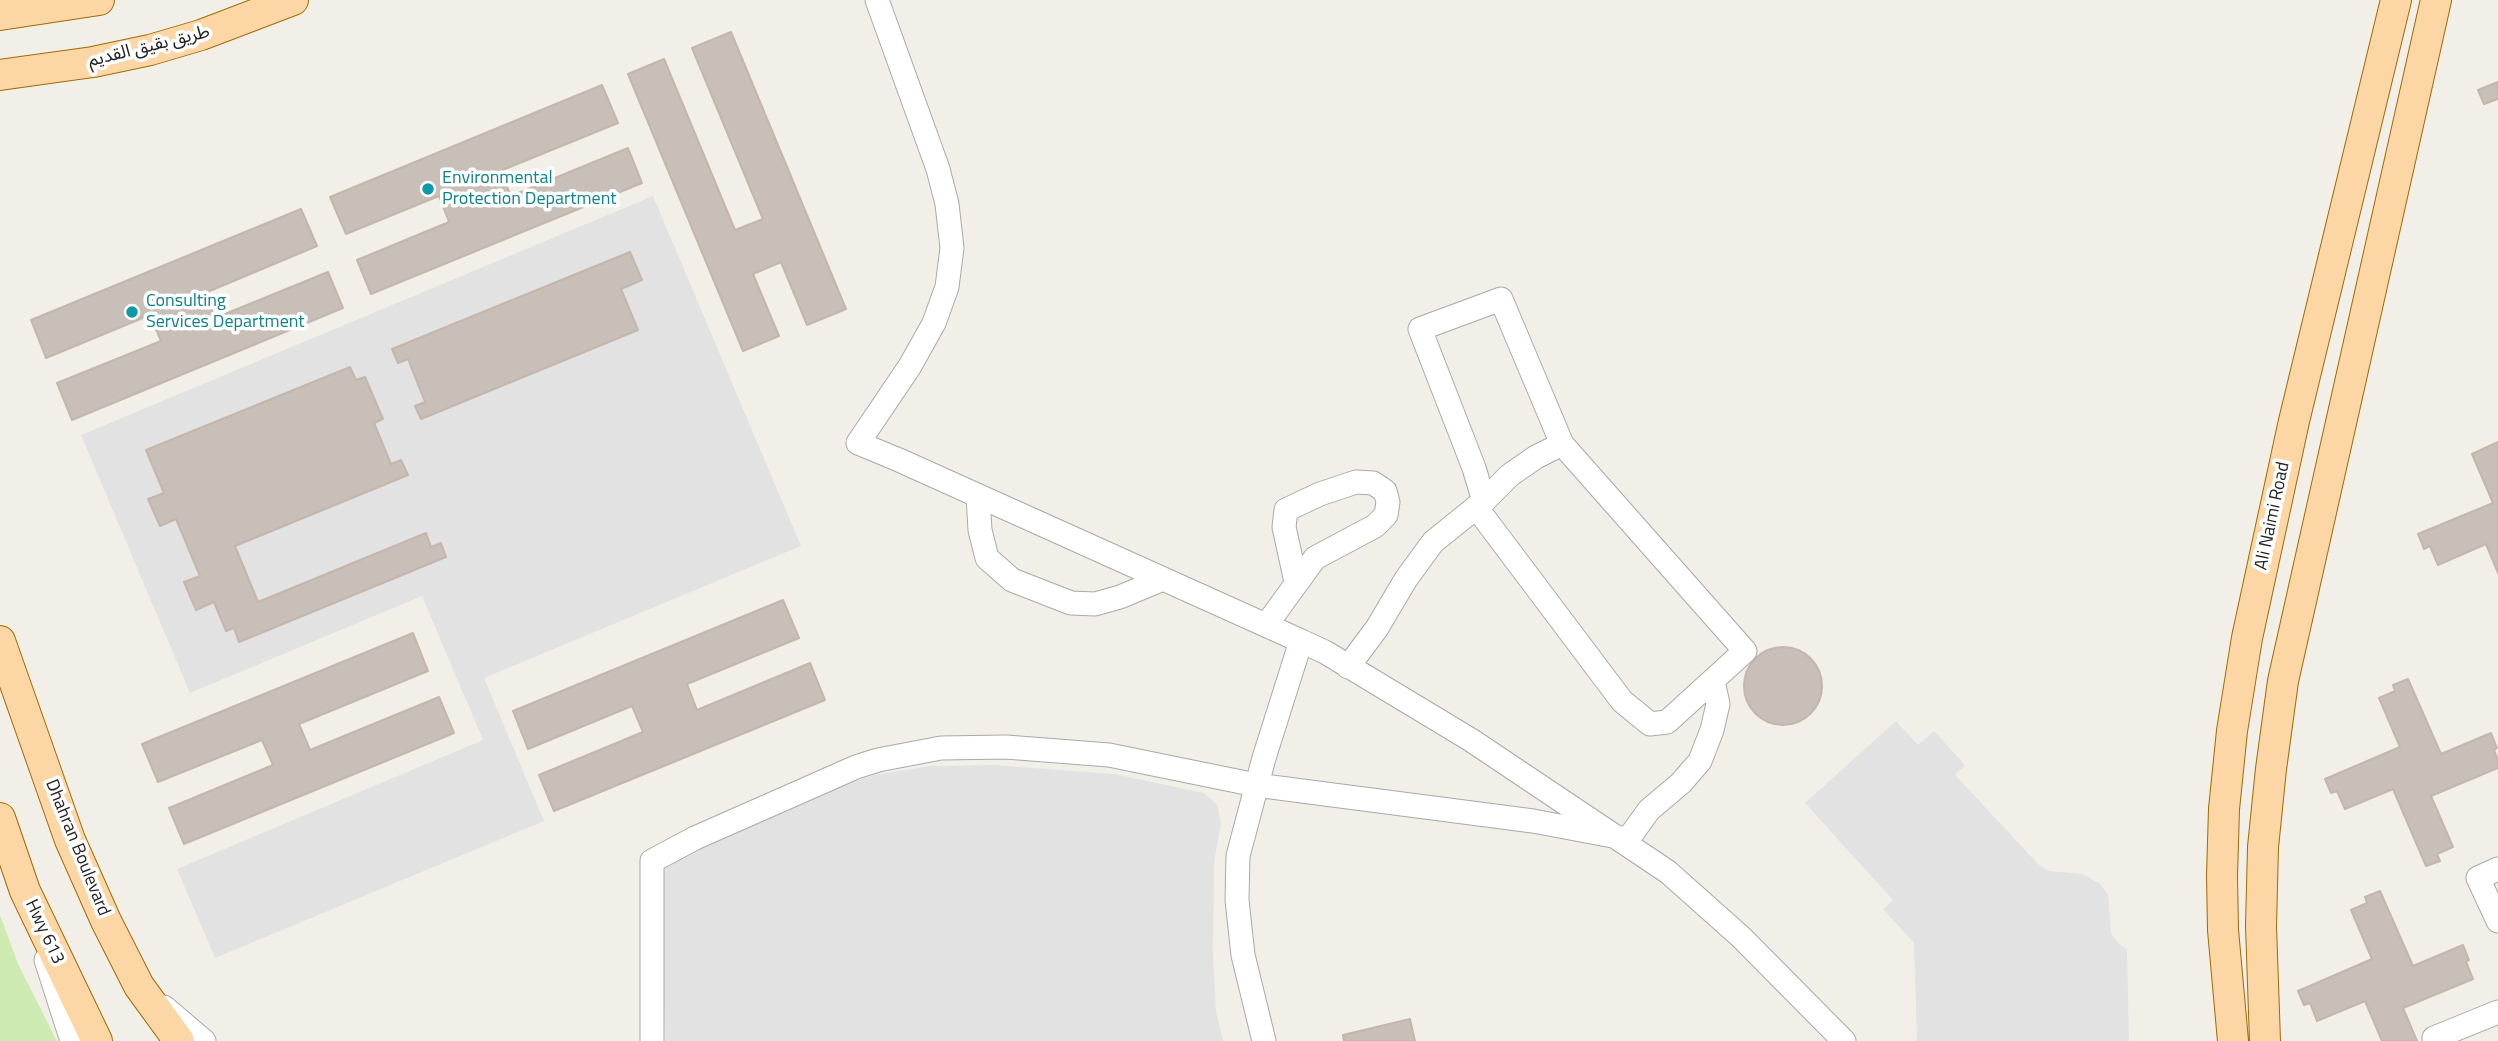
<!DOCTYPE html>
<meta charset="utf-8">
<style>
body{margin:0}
canvas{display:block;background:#f2efe9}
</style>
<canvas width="2498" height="1041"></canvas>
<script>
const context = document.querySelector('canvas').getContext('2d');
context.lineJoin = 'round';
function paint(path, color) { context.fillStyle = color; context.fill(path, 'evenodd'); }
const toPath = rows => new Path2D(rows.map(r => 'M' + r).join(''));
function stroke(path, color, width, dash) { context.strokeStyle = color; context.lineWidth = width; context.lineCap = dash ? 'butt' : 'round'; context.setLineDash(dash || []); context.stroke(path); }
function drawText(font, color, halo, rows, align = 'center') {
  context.font = font + ' "Titillium Web","Noto Sans Arabic",sans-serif'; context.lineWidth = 7; context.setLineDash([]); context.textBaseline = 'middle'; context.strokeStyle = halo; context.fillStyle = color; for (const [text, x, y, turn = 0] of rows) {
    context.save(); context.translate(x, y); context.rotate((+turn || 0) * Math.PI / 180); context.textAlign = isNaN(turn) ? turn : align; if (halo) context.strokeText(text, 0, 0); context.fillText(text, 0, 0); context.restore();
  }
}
const grass = toPath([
 [0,915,18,964,57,1041,0,1041]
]);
const parking = toPath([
 [653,196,801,546,484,678,544,821,215,958,177,869,483,740,422,596,190,693,81,435],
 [1896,721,1918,745,1934,731,1965,765,1955,775,2038,864,2049,871,2082,874,2099,883,2108,894,2111,933,2118,943,2127,950,2129,1041,1917,1041,1914,943,1883,909,1893,900,1805,803],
 [993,765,1114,774,1204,793,1217,805,1221,824,1214,862,1213,955,1216,1012,1223,1041,665,1041,661,866,672,859,821,793,874,775,931,766]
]);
const building = toPath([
 [731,32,846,309,807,325,781,262,753,274,779,336,743,351,628,74,664,59,735,230,763,219,692,48,731,32],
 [2498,82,2498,99,2484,104,2478,90,2498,82],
 [602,85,618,123,500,171,511,196,628,148,642,183,371,294,357,260,449,222,439,196,346,234,330,197,602,85],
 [301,209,317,246,205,293,215,318,328,272,343,308,72,420,57,383,161,341,150,315,46,358,31,320,301,209],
 [630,252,642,280,621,289,638,330,421,419,415,406,425,402,408,359,398,363,392,349,630,252],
 [350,367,356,380,365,377,383,419,374,423,391,464,401,460,408,475,235,546,258,602,426,533,431,547,441,543,446,557,239,642,234,628,226,631,214,602,196,610,184,582,200,576,176,519,160,526,148,499,164,493,146,450,350,367],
 [2498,442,2498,573,2486,544,2438,565,2430,546,2424,549,2418,534,2493,503,2472,454,2498,442],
 [783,600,799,638,687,684,697,710,810,663,825,700,554,811,539,775,643,732,632,706,528,749,513,711,783,600],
 [413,633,428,671,299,724,310,750,439,697,454,733,184,844,169,808,273,765,262,740,158,782,142,744,413,633],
 '1744 686a39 39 0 1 1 78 0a39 39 0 1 1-78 0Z',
 [2408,679,2441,754,2491,733,2497,748,2494,750,2498,760,2498,768,2431,796,2453,847,2437,854,2440,861,2426,866,2393,789,2345,809,2337,791,2331,793,2325,779,2400,747,2379,698,2395,691,2393,685,2408,679],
 [2380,891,2413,966,2463,945,2469,960,2466,962,2473,979,2403,1008,2417,1041,2382,1041,2365,1001,2317,1021,2310,1003,2304,1005,2298,991,2372,959,2351,910,2367,903,2365,897,2380,891],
 [1410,1019,1415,1041,1344,1041,1343,1035,1410,1019]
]);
const minor = toPath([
 [877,0,938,169,947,204,952,248,947,287,934,323,910,366,858,443,899,460,1301,641,1264,758,1238,856,1237,900,1243,955,1264,1041],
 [978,496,980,530,987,558,1012,580,1071,603,1095,604,1120,597,1163,579],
 [1476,507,1622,701,1650,724,1667,722,1745,651,1562,444,1501,299,1420,329,1474,468,1484,501],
 [1267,624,1315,558,1375,526,1386,515,1388,502,1385,491,1373,483,1356,482,1320,494,1286,510,1284,527,1296,582],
 [1301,641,1325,652,1471,740,1668,872,1741,937,1844,1041],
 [1348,667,1377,628,1406,579,1433,542,1484,501,1510,475,1536,457,1562,444],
 [1626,842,1649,810,1681,783,1700,761,1712,730,1718,704,1713,681],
 [2498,869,2478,878,2498,921],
 [46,960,72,1041],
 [164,1007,204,1041],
 [652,1041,652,861,695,838,804,790,856,767,878,760,941,748,1006,747,1109,755,1256,785,1533,821,1618,837],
 [2436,1041,2434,1038,2498,1012]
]);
const major = toPath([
 [0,15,99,0],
 [0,75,93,62,150,50,201,35,293,0],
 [0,641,70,840,106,921,139,986,179,1041],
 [0,818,25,891,97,1041],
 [2233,1041,2223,930,2222,876,2224,809,2232,731,2247,638,2294,421,2396,0],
 [2265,1041,2261,926,2263,847,2271,769,2283,681,2436,0]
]);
const markers = [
 [428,189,7,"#0f9aa8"],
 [132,312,7,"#0f9aa8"]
];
const streetNames = [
 ["طريق بقيق القديم",149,47,-14],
 ["Ali Naimi Road",2273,516,-78],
 ["Dhahran Boulevard",77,848,68],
 ["Hwy 613",44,932,65]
];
const cultureNames = [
 ["Environmental",442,179],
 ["Protection Department",442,200],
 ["Consulting",146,302],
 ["Services Department",146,323]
];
paint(grass, '#cdebb0');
paint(parking, '#e2e2e2');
paint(building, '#c7bfb8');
stroke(building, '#c4b6ab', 2);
stroke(minor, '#a9a9a9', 25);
stroke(major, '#a06b00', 32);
stroke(minor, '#fff', 23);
stroke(major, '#fcd6a4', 30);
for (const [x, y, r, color] of markers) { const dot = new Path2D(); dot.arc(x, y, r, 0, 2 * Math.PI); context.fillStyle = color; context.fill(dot); stroke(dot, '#fff', 2.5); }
drawText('18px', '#222', '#fff', streetNames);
drawText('18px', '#0d838f', '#fff', cultureNames, 'left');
</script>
